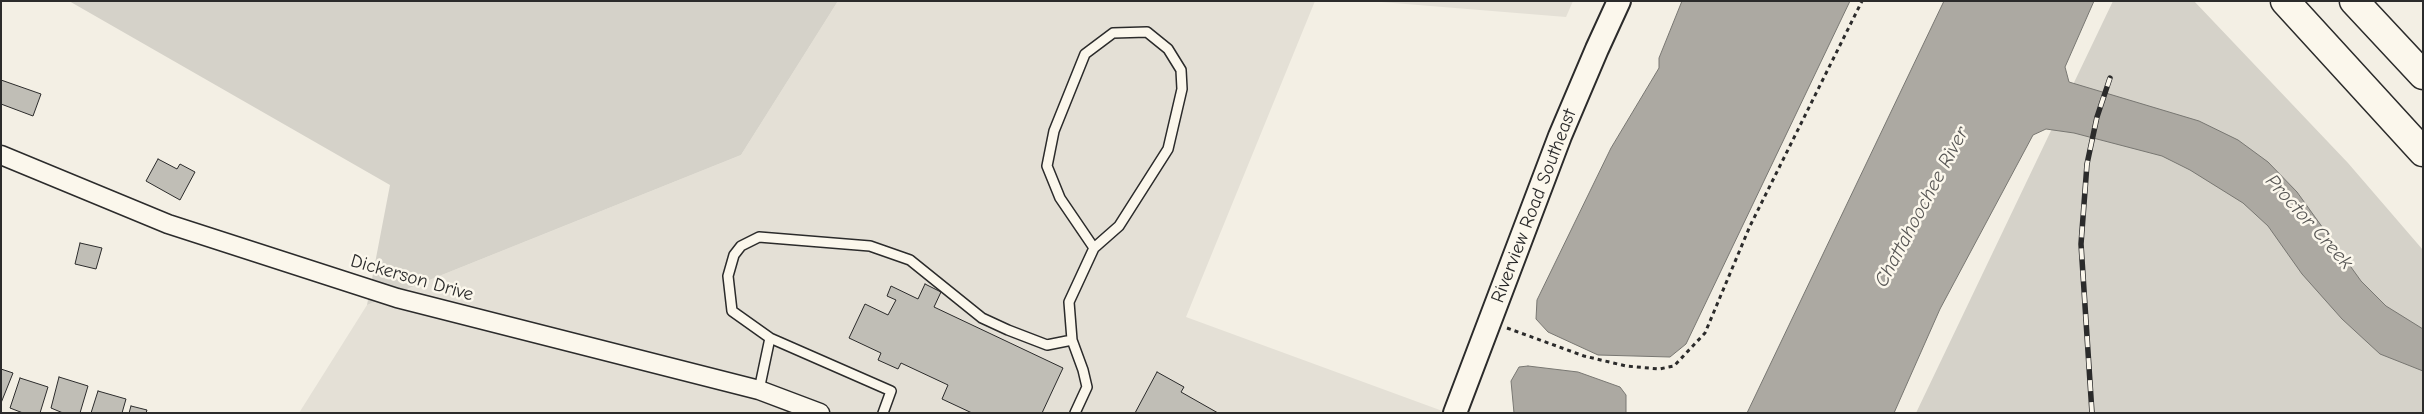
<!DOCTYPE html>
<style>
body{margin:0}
#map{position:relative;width:2424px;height:414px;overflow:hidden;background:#f3efe4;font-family:"Comic Neue",sans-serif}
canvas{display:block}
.frame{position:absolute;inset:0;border:2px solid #2b2b2b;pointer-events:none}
</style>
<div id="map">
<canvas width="2424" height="414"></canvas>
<div class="frame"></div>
</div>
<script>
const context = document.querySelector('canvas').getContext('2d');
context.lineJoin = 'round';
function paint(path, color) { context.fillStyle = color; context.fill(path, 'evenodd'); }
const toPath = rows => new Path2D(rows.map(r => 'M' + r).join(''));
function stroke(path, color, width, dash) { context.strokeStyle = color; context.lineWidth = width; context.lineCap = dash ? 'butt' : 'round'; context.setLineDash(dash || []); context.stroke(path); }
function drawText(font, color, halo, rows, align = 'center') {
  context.font = font + ' "Comic Neue",sans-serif'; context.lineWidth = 5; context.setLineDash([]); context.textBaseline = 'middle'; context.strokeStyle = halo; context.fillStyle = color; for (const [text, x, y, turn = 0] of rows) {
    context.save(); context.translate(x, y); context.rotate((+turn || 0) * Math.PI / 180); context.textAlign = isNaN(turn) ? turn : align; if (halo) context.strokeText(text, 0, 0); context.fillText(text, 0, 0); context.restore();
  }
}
const built = toPath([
 [838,1,1315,1,1186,317,1448,413,299,413,367,305,741,155],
 [1369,1,1573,1,1566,17]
]);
const green = toPath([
 [69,1,838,1,741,155,367,305,390,185],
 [2113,1,2194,1,2348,163,2423,250,2423,413,1916,413]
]);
const water = toPath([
 [1682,1,1850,1,1686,344,1670,357,1598,355,1548,332,1536,319,1537,300,1611,148,1659,68,1659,58,1682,1],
 [1944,1,2094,1,2065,67,2069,82,2199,121,2238,140,2268,162,2297,192,2361,281,2386,306,2423,329,2423,371,2380,354,2342,319,2302,274,2268,226,2243,203,2190,170,2162,156,2074,133,2046,129,2033,135,1940,309,1894,413,1747,413,1944,1],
 [1528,366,1578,372,1620,387,1626,395,1626,413,1514,413,1511,381,1519,367,1528,366]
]);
const building = toPath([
 [1,80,41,94,33,116,1,104,1,80],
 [158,159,177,169,180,164,195,172,180,200,146,181,158,159],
 [80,243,102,248,96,269,75,264,80,243],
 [925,284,941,292,934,307,1063,368,1042,413,972,413,942,399,948,385,901,363,898,369,878,360,881,353,849,338,865,304,888,315,896,300,887,296,891,286,918,299,925,284],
 [1,369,13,373,1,403,1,369],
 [1157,372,1184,387,1181,392,1218,413,1135,413,1157,372],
 [59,377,88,386,80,413,63,413,51,408,59,377],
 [20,378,48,387,40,413,23,413,10,408,20,378],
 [98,391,126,399,122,413,91,413,98,391],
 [131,406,147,410,146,413,129,413,131,406]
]);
const path = toPath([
 [1507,328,1584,356,1626,366,1659,369,1674,366,1705,333,1750,226,1862,1]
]);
const service = toPath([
 [770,338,891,391,883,413],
 [759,390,770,338,732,311,728,276,734,255,741,246,759,237,870,246,910,260,982,318,1008,330,1047,345,1072,340],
 [1075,413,1087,387,1083,370,1072,340,1069,302,1094,248,1119,226,1168,149,1182,89,1181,70,1168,49,1147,32,1113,33,1085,54,1054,131,1047,166,1060,198,1094,248]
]);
const minor = toPath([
 [1,155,168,224,397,298,759,390,820,413]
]);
const tertiary = toPath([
 [1455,413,1560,136,1597,49,1619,1]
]);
const motorway = toPath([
 [2285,1,2423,152],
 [2354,1,2423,75]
]);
const rail = toPath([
 [2092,413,2081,244,2087,164,2097,117,2110,78]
]);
const streetNames = [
 ["Riverview Road Southeast",1534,206,-69],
 ["Dickerson Drive",412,278,16]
];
const waterNames = [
 ["Chattahoochee River",1922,207,-62],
 ["Proctor Creek",2309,222,48]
];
paint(built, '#e4e0d6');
paint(green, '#d5d2c9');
paint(water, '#aca9a2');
stroke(water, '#787772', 1);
paint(building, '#c0beb6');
stroke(building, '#2b2b2b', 1);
stroke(service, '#2b2b2b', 12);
stroke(minor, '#2b2b2b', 21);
stroke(tertiary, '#2b2b2b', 26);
stroke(motorway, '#2b2b2b', 31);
stroke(path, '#2b2b2b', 3, [4, 4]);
stroke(service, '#fbf7ec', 9);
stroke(minor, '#fbf7ec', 18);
stroke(tertiary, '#fbf7ec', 22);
stroke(motorway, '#fbf7ec', 28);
stroke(rail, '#2b2b2b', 5.5);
stroke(rail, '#fbf7ec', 4, [11]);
drawText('19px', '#2b2b2b', '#fbf7ec', streetNames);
drawText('italic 20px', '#585755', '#fbf7ec', waterNames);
</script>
